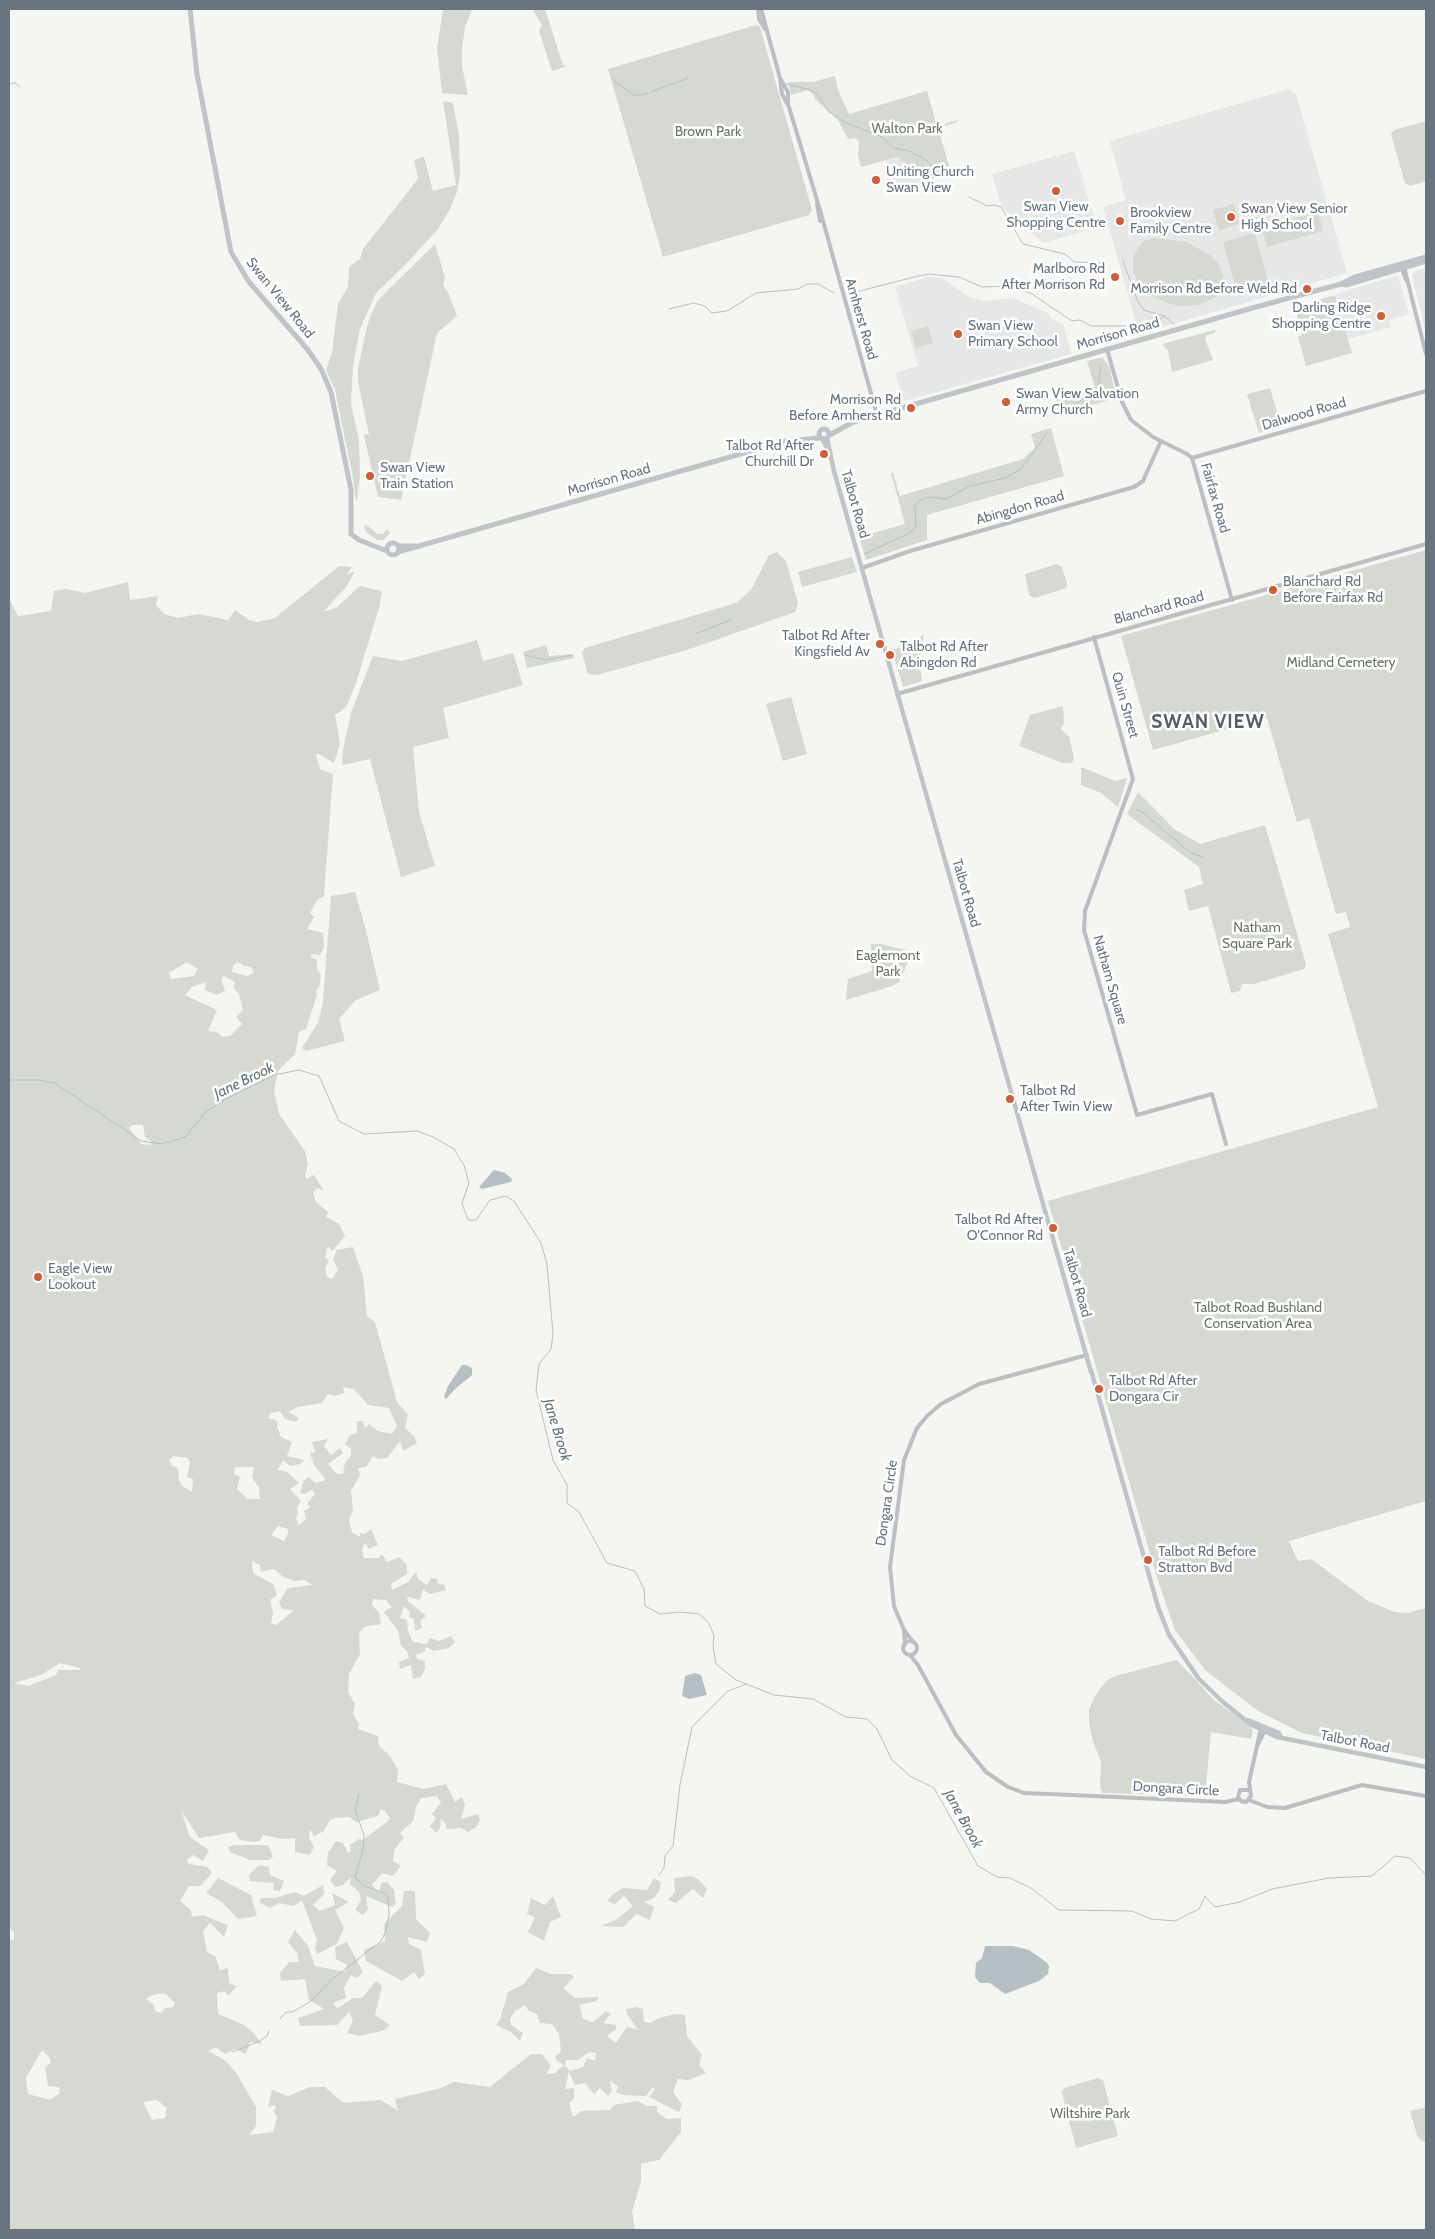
<!DOCTYPE html>
<style>
body{margin:0}
#map{position:relative;width:1435px;height:2239px;overflow:hidden;background:#f5f5f2;font-family:Cabin,sans-serif}
canvas{display:block}
.frame{position:absolute;inset:0;border:10px solid #687580;pointer-events:none}
</style>
<div id="map">
<canvas width="1435" height="2239"></canvas>
<div class="frame"></div>
</div>
<script>
const context = document.querySelector('canvas').getContext('2d');
context.lineJoin = 'round';
function paint(path, color) { context.fillStyle = color; context.fill(path, 'evenodd'); }
const toPath = rows => new Path2D(rows.map(r => 'M' + r).join(''));
function stroke(path, color, width, dash) { context.strokeStyle = color; context.lineWidth = width; context.lineCap = dash ? 'butt' : 'round'; context.setLineDash(dash || []); context.stroke(path); }
function drawText(font, color, halo, rows, align = 'center') {
  context.font = font + ' Cabin,sans-serif'; context.lineWidth = 5; context.setLineDash([]); context.textBaseline = 'middle'; context.strokeStyle = halo; context.fillStyle = color; for (const [text, x, y, turn = 0] of rows) {
    context.save(); context.translate(x, y); context.rotate((+turn || 0) * Math.PI / 180); context.textAlign = isNaN(turn) ? turn : align; if (halo) context.strokeText(text, 0, 0); context.fillText(text, 0, 0); context.restore();
  }
}
const built = toPath([
 [1289,89,1296,94,1347,273,1148,331,1137,326,1103,207,1126,200,1110,141],
 [1074,151,1097,227,1043,243,1002,207,992,174],
 [897,157,928,180,888,192,886,160],
 [1426,268,1426,329,1425,329,1412,276,1415,271],
 [1396,276,1399,279,1409,314,1389,320,1391,327,1348,339,1336,294],
 [928,277,942,278,969,297,983,301,1012,298,1048,313,1052,319,1063,324,1071,354,904,401,895,373,918,366,895,287]
]);
const green = toPath([
 [443,9,472,9,465,27,462,49,462,66,468,95,442,93,437,48],
 [532,9,545,9,563,65,567,66,552,71,539,31,542,25],
 [756,25,760,27,812,210,809,215,663,257,608,69],
 [835,76,838,90,849,114,927,91,937,126,957,120,958,122,938,128,951,173,928,180,897,157,861,167,858,155,859,142,855,138,848,139,838,120,815,99,814,95,808,90,791,95,788,82,813,82],
 [443,101,453,103,459,135,460,175,457,192,450,209,438,229,406,264,376,293,360,329,353,366,351,404,359,440,360,476,357,501,356,501,353,478,340,415,335,389,326,371,332,352,338,304,348,287,349,267,360,259,363,249,418,179,414,160,424,157,433,191,456,185],
 [1426,121,1426,181,1410,186,1405,183,1391,134,1394,130],
 [1234,204,1239,224,1219,230,1213,210],
 [1318,212,1323,231,1267,247,1262,228],
 [1255,233,1269,285,1237,293,1223,242],
 [1154,238,1186,242,1210,255,1218,263,1224,277,1222,290,1217,297,1198,305,1179,306,1164,302,1143,291,1133,273,1133,256,1143,241],
 [435,244,445,277,443,286,448,292,457,316,437,333,401,500,378,497,364,435,369,434,358,382,358,368,367,327,371,314,378,300],
 [1335,295,1352,353,1306,366,1298,337,1302,335,1295,307],
 [928,326,933,343,916,348,911,331],
 [1215,330,1215,333,1207,335,1205,339,1213,360,1172,372,1168,350,1162,344],
 [1099,358,1103,358,1109,366,1116,396,1113,399,1059,414,1055,399,1095,387,1087,361],
 [1270,388,1281,426,1259,433,1247,394],
 [1051,428,1064,476,927,515,927,540,866,560,859,537,905,524,891,473,893,473,900,496,1023,459,1035,448,1031,434],
 [364,525,368,526,377,534,383,534,387,529,390,533,384,540,377,540,366,532],
 [1426,550,1426,1501,1289,1541,1298,1561,1311,1559,1368,1601,1394,1612,1407,1613,1426,1608,1426,1759,1302,1733,1258,1711,1205,1670,1175,1630,1157,1578,1048,1201,1378,1107,1328,934,1350,927,1346,912,1336,914,1309,818,1297,822,1267,718,1153,750,1121,636],
 [777,552,786,561,798,603,795,612,687,650,597,675,588,674,582,653,585,648,736,603,751,590,769,555],
 [852,557,857,572,802,587,798,572],
 [1057,564,1062,567,1067,584,1066,588,1035,598,1032,597,1029,595,1025,574],
 [339,566,352,567,347,574,355,571,347,586,323,612,336,608,360,586,382,591,379,608,355,686,346,707,335,715,340,744,334,763,317,753,316,755,320,769,333,774,324,896,317,900,310,913,314,917,307,929,323,933,324,947,320,955,312,954,310,957,317,960,317,969,321,975,319,987,316,990,317,995,306,1029,299,1032,295,1054,278,1071,274,1091,279,1114,305,1151,308,1164,305,1175,306,1179,314,1175,324,1191,317,1188,313,1193,316,1202,328,1212,326,1217,339,1224,345,1236,332,1251,328,1246,325,1257,329,1261,325,1268,327,1277,332,1279,338,1270,333,1259,337,1250,353,1247,363,1276,367,1316,375,1322,397,1402,408,1415,405,1428,414,1436,417,1443,403,1451,400,1441,387,1458,379,1459,373,1456,366,1467,358,1468,360,1475,351,1491,353,1511,349,1520,352,1532,360,1537,360,1533,365,1534,371,1529,378,1545,369,1549,365,1543,362,1549,364,1558,378,1558,382,1554,387,1562,399,1557,407,1565,407,1574,391,1584,392,1590,408,1582,416,1572,418,1579,427,1585,431,1578,437,1579,438,1584,444,1584,446,1590,430,1594,423,1589,420,1600,407,1597,408,1601,426,1616,420,1621,422,1628,415,1631,414,1619,409,1617,410,1612,404,1606,400,1618,407,1620,408,1631,413,1642,427,1644,430,1638,439,1641,451,1636,455,1642,449,1648,434,1651,426,1647,424,1652,416,1655,417,1659,425,1661,425,1669,421,1677,413,1679,411,1665,400,1669,399,1662,409,1658,407,1651,401,1646,398,1631,384,1612,392,1607,386,1600,373,1599,372,1605,379,1613,381,1624,364,1627,359,1633,360,1654,349,1674,348,1692,355,1704,353,1714,359,1724,358,1729,378,1736,379,1746,389,1755,398,1769,397,1782,424,1789,446,1784,455,1802,462,1797,465,1805,461,1819,478,1814,480,1820,476,1827,468,1832,461,1828,446,1829,446,1824,441,1818,440,1828,436,1833,430,1826,436,1819,432,1814,441,1802,437,1796,421,1798,416,1807,413,1821,400,1833,404,1838,394,1850,393,1861,401,1866,393,1876,382,1873,372,1885,377,1891,380,1891,381,1883,387,1882,394,1890,396,1904,392,1907,366,1896,368,1910,363,1915,355,1910,361,1900,359,1892,350,1884,351,1877,343,1885,335,1887,330,1880,337,1871,327,1865,328,1853,336,1841,343,1843,348,1853,351,1851,350,1845,359,1839,363,1840,388,1821,390,1818,385,1811,381,1809,378,1816,356,1822,349,1817,335,1818,330,1820,324,1831,314,1836,310,1829,309,1838,314,1847,310,1855,295,1852,295,1838,283,1839,263,1835,259,1841,254,1842,240,1840,235,1832,199,1838,181,1810,190,1837,209,1850,203,1861,193,1855,187,1860,188,1864,208,1867,212,1873,200,1886,189,1886,180,1901,191,1910,192,1917,203,1915,228,1925,224,1937,210,1923,203,1931,207,1952,215,1956,220,1970,228,1968,229,1983,237,1986,228,1996,225,1991,217,1993,218,2014,242,2024,253,2032,262,2044,250,2042,246,2054,235,2049,225,2054,216,2047,208,2051,226,2061,237,2074,256,2107,256,2126,249,2135,273,2132,277,2117,274,2112,276,2105,268,2107,272,2090,288,2096,310,2087,325,2087,343,2103,381,2100,398,2111,395,2099,438,2089,454,2082,490,2087,531,2054,542,2054,551,2066,546,2074,556,2073,558,2069,565,2066,556,2060,555,2056,561,2052,559,2034,552,2024,540,2023,537,2014,528,2010,525,2005,515,2011,510,2019,511,2025,523,2033,520,2041,511,2032,496,2025,500,2019,508,1992,524,1984,536,1968,551,1974,570,1974,574,1977,563,1988,575,1998,599,1997,597,2001,579,2005,583,2019,593,2022,606,2011,611,2014,603,2023,616,2025,616,2029,607,2036,616,2043,627,2027,638,2030,627,2014,626,2009,637,2007,643,2009,644,2022,651,2023,659,2018,676,2014,685,2015,687,2036,702,2055,699,2065,706,2073,688,2080,678,2079,673,2092,682,2104,679,2112,649,2097,655,2090,653,2087,646,2096,624,2095,616,2093,618,2086,610,2081,612,2091,608,2096,600,2088,594,2094,585,2083,575,2085,569,2072,565,2089,574,2088,574,2099,569,2103,573,2117,581,2111,610,2110,614,2105,637,2101,647,2106,657,2106,657,2112,667,2119,681,2118,681,2132,659,2160,641,2164,641,2181,632,2212,635,2230,9,2230,9,1941,14,1939,14,1932,9,1927,9,599,18,616,51,611,54,591,67,589,85,593,128,582,130,600,158,596,156,605,164,614,178,618,198,614,228,620,235,610,249,620,258,622,275,618],
 [187,962,198,969,194,976,171,979,169,973],
 [238,962,244,966,251,967,254,973,247,976,232,972,233,965],
 [224,976,235,982,233,987,239,994,243,1010,236,1017,242,1024,230,1036,223,1037,217,1032,208,1031,217,1010,185,995,192,987,206,982,205,990,217,995,225,991,221,979],
 [132,1125,143,1125,145,1137,151,1141,151,1145,141,1144,129,1128],
 [343,1387,354,1389,368,1405,389,1408,397,1426,392,1434,378,1431,369,1424,365,1429,363,1421,357,1421,357,1433,350,1435,345,1444,351,1449,351,1456,345,1462,343,1474,337,1474,328,1464,343,1453,340,1448,331,1455,324,1446,328,1439,312,1442,315,1452,310,1453,314,1465,326,1480,315,1483,309,1477,304,1480,300,1493,305,1494,312,1490,315,1494,307,1504,311,1507,304,1511,306,1519,299,1525,296,1518,298,1513,297,1508,301,1501,290,1489,299,1483,287,1472,278,1470,283,1460,290,1466,300,1464,304,1460,287,1456,292,1442,281,1437,277,1427,278,1421,268,1418,271,1413,280,1411,285,1419,296,1422,299,1418,288,1412,298,1407,322,1403,328,1394,335,1396,344,1393],
 [174,1456,188,1458,190,1463,187,1477,193,1479,192,1492,182,1486,179,1480,178,1468,172,1466,169,1460],
 [235,1467,254,1467,252,1478,259,1487,260,1499,248,1499,237,1489,240,1477,234,1474],
 [278,1526,288,1529,288,1534,284,1541,271,1535],
 [252,1561,260,1565,261,1572,274,1569,283,1577,294,1581,304,1580,313,1585,288,1588,279,1602,282,1609,294,1610,276,1625,271,1623,273,1613,270,1600,277,1595,273,1584,253,1573],
 [60,1663,80,1668,80,1670,58,1670,56,1675,28,1686,14,1683,41,1675],
 [165,1993,175,2003,173,2007,165,2008,161,2013,155,2011,154,2005,146,1999,152,1995],
 [42,2050,49,2057,51,2063,45,2067,48,2086,59,2087,60,2093,50,2100,28,2094,26,2078],
 [589,2052,596,2053,595,2061,587,2058,583,2067,570,2071,565,2066,566,2060,578,2060],
 [157,2100,167,2108,165,2118,152,2120,143,2102],
 [924,634,919,660,922,681,903,687,892,650,908,645],
 [477,640,483,661,513,653,523,685,443,708,449,738,413,747,419,812,435,866,401,877,370,759,342,765,343,749,351,713,373,656,402,661],
 [546,645,549,656,573,654,574,658,527,668,523,652],
 [791,697,807,754,783,761,766,704],
 [1063,706,1064,723,1061,729,1069,737,1074,758,1072,763,1063,763,1019,746,1030,715],
 [1081,767,1116,781,1127,778,1118,807,1101,793,1081,785],
 [1138,792,1174,829,1200,844,1265,825,1306,964,1304,969,1254,984,1242,984,1240,991,1231,993,1208,906,1189,911,1184,890,1203,884,1199,867,1127,814],
 [355,892,366,930,380,990,356,1000,339,1019,345,1041,306,1051,302,1048,318,1023,323,1002,331,896],
 [871,944,881,944,909,951,911,956,899,982,892,986,846,1000,848,979,872,971],
 [1177,1660,1214,1700,1251,1727,1253,1731,1251,1739,1211,1732,1205,1796,1103,1793,1100,1788,1101,1762,1093,1741,1089,1723,1089,1709,1095,1696,1106,1681,1115,1676],
 [234,1845,268,1845,273,1857,269,1860,250,1860,230,1852,228,1847],
 [259,1865,269,1867,270,1875,284,1881,280,1891,273,1890,274,1883,250,1881,249,1875],
 [691,1876,698,1879,707,1889,703,1898,693,1889,676,1903,668,1900,675,1892,674,1878],
 [218,1878,251,1895,257,1916,238,1919,222,1902,206,1893],
 [654,1878,661,1883,659,1891,654,1898,644,1902,654,1907,650,1920,636,1914,623,1927,600,1926,616,1920,633,1906,624,1896,615,1904,607,1901,613,1894,623,1888,647,1890],
 [323,1885,324,1894,313,1905,320,1911,335,1905,332,1893,349,1902,335,1910,344,1928,337,1944,317,1954,315,1949,317,1940,302,1900,294,1906,279,1903,270,1908,260,1903,261,1898,275,1898,295,1892,304,1896],
 [404,1891,415,1891,416,1919,430,1933,427,1942,408,1937,409,1944,421,1950,425,1974,419,1979,414,1972,402,1981,366,1961,364,1950,385,1941,384,1924,402,1906],
 [553,1896,561,1917,550,1922,544,1941,528,1932,535,1917,527,1914,531,1898,545,1905],
 [295,1930,308,1946,315,1966,345,1972,347,1965,336,1959,335,1947,347,1942,363,1972,357,1978,351,1975,344,1988,346,1998,333,2003,337,2009,353,1998,362,1998,376,1981,382,1986,375,2015,390,2025,385,2030,360,2036,347,2033,353,2021,349,2012,337,2025,300,2026,298,2018,324,2009,309,2000,305,1979,281,1981,280,1973,289,1962,299,1962,297,1953,288,1942],
 [1098,2078,1103,2080,1118,2136,1076,2148,1062,2093,1064,2088],
 [1426,2107,1426,2143,1418,2138,1410,2111]
]);
const water = toPath([
 [494,1170,505,1173,512,1179,511,1182,482,1189,479,1187],
 [462,1365,466,1365,472,1368,472,1375,455,1389,446,1399,444,1397,448,1386],
 [695,1673,701,1675,707,1695,689,1699,682,1696,685,1676],
 [985,1946,1013,1946,1029,1950,1046,1962,1049,1966,1048,1974,1039,1981,1005,1994,990,1983,980,1983,975,1977,976,1963,982,1958]
]);
const stream = toPath([
 [612,79,635,96,648,93],
 [9,84,15,83,20,87],
 [786,84,811,90,817,94,829,112,846,123,880,136,894,148,909,151,926,160,940,176],
 [651,92,688,78],
 [969,197,987,206,995,205,1001,207,1023,244,1065,254,1074,262,1106,263],
 [1123,261,1138,302,1144,310,1164,316],
 [848,294,918,276,929,274,959,277,982,287,1009,286,1032,294,1072,321,1080,320,1091,326,1126,326],
 [669,309,694,303,705,306,712,313,727,311,756,293,798,289,807,284,818,284,834,293],
 [1136,325,1151,326,1164,316,1174,324],
 [1064,412,1098,389,1101,366],
 [864,554,910,533,916,526,915,506,920,500,931,497,946,499,970,486,1005,478,1021,469,1047,433],
 [697,633,731,620],
 [525,655,546,660,572,655],
 [1136,810,1141,811,1191,853,1205,858],
 [9,1080,38,1080,55,1083,141,1141,162,1144,185,1137,206,1112,226,1099,274,1075,299,1070,319,1076,339,1121,364,1134,417,1131,433,1137,454,1149,464,1165,469,1183,462,1203,468,1220,476,1220,490,1200,506,1196,514,1201,541,1243,547,1264,553,1334,551,1349,539,1364,536,1390,553,1460,567,1485,567,1503,579,1512,607,1563,635,1571,644,1589,645,1606,660,1614,680,1612,699,1614,708,1622,714,1635,713,1646,716,1664,736,1680,774,1695,813,1699,846,1717,867,1719,877,1729,892,1760,910,1776,934,1788,978,1866,997,1877,1010,1878,1031,1888,1059,1910,1132,1911,1151,1919,1175,1921,1199,1909,1205,1896,1215,1907,1240,1902,1272,1889,1329,1878,1372,1876,1395,1856,1410,1858,1426,1875],
 [659,1875,664,1868,665,1856,673,1846,680,1785,692,1727,728,1691,746,1684],
 [280,2019,286,2012,292,2012,310,2002,330,1981,381,1941,386,1931,389,1914,388,1898,385,1893,364,1886,355,1877,363,1850,364,1835,355,1810,359,1794],
 [232,2052,258,2042,267,2036,269,2031]
]);
const tertiary = toPath([
 [758,9,759,19,765,29],
 [761,9,780,78,788,92,788,104],
 [780,78,782,94,789,107,820,210,877,415],
 [817,204,820,221],
 [1401,266,1406,280],
 [1404,267,1426,354],
 [1107,349,1122,402,1131,420,1153,437,1187,454,1192,458,1232,600],
 [1192,458,1426,391],
 [862,568,910,551,1134,487,1143,481,1161,441],
 [1094,637,1133,779,1085,911,1084,930,1137,1115,1212,1094,1226,1144],
 [897,694,1426,544],
 [904,1630,905,1645],
 '903 1648a7 7 0 1 1 14 0a7 7 0 1 1-14 0Z',
 [913,1642,904,1630,894,1606,890,1567,904,1460,917,1428,927,1416,941,1404,979,1384,1087,1355],
 [910,1655,918,1665,956,1735,986,1772,1008,1787,1024,1793,1072,1795,1225,1802,1239,1799],
 [1258,1744,1265,1730],
 [1249,1790,1240,1790,1238,1797,1241,1801,1246,1802,1251,1796,1249,1782,1261,1728],
 [1249,1800,1267,1807,1285,1808,1362,1785,1426,1796]
]);
const secondary = toPath([
 [827,438,834,471,1091,1372],
 [822,439,828,449],
 [1091,1370,1158,1607,1169,1635,1199,1679,1223,1702,1250,1724,1277,1737,1426,1767],
 [1248,1720,1279,1733,1281,1737]
]);
const primary = toPath([
 [190,9,197,74,231,252,249,282,308,350,321,369,331,392,351,490,351,534,359,540,387,551],
 [1341,284,1355,277,1426,257],
 '819 434a5 5 0 1 1 10 0a5 5 0 1 1-10 0Z',
 [828,436,853,422,877,415,1256,307,1341,284,1346,285,1426,261],
 '387 549a6 6 0 1 1 12 0a6 6 0 1 1-12 0Z',
 [398,546,416,546],
 [398,552,786,441,820,438]
]);
const markers = [
 [876,180,5,"#ce5d39"],
 [1056,191,5,"#ce5d39"],
 [1231,217,5,"#ce5d39"],
 [1120,221,5,"#ce5d39"],
 [1115,277,5,"#ce5d39"],
 [1307,289,5,"#ce5d39"],
 [1381,316,5,"#ce5d39"],
 [958,334,5,"#ce5d39"],
 [1006,402,5,"#ce5d39"],
 [911,408,5,"#ce5d39"],
 [824,454,5,"#ce5d39"],
 [370,476,5,"#ce5d39"],
 [1273,590,5,"#ce5d39"],
 [880,644,5,"#ce5d39"],
 [890,655,5,"#ce5d39"],
 [1010,1099,5,"#ce5d39"],
 [1053,1228,5,"#ce5d39"],
 [38,1277,5,"#ce5d39"],
 [1099,1389,5,"#ce5d39"],
 [1148,1560,5,"#ce5d39"]
];
const parkNames = [
 ["Walton Park",907,129],
 ["Brown Park",708,132],
 ["Midland Cemetery",1341,663],
 ["Natham",1257,928],
 ["Square Park",1257,944],
 ["Eaglemont",888,956],
 ["Park",888,972],
 ["Talbot Road Bushland",1258,1308],
 ["Conservation Area",1258,1324],
 ["Wiltshire Park",1090,2114]
];
const poiNames = [
 ["Uniting Church",886,172],
 ["Swan View",886,188],
 ["Swan View",1056,207,"center"],
 ["Shopping Centre",1056,223,"center"],
 ["Swan View Senior",1241,209],
 ["High School",1241,225],
 ["Brookview",1130,213],
 ["Family Centre",1130,229],
 ["Marlboro Rd",1105,269,"right"],
 ["After Morrison Rd",1105,285,"right"],
 ["Morrison Rd Before Weld Rd",1297,289,"right"],
 ["Darling Ridge",1371,308,"right"],
 ["Shopping Centre",1371,324,"right"],
 ["Swan View",968,326],
 ["Primary School",968,342],
 ["Swan View Salvation",1016,394],
 ["Army Church",1016,410],
 ["Morrison Rd",901,400,"right"],
 ["Before Amherst Rd",901,416,"right"],
 ["Talbot Rd After",814,446,"right"],
 ["Churchill Dr",814,462,"right"],
 ["Swan View",380,468],
 ["Train Station",380,484],
 ["Blanchard Rd",1283,582],
 ["Before Fairfax Rd",1283,598],
 ["Talbot Rd After",870,636,"right"],
 ["Kingsfield Av",870,652,"right"],
 ["Talbot Rd After",900,647],
 ["Abingdon Rd",900,663],
 ["Talbot Rd",1020,1091],
 ["After Twin View",1020,1107],
 ["Talbot Rd After",1043,1220,"right"],
 ["O'Connor Rd",1043,1236,"right"],
 ["Eagle View",48,1269],
 ["Lookout",48,1285],
 ["Talbot Rd After",1109,1381],
 ["Dongara Cir",1109,1397],
 ["Talbot Rd Before",1158,1552],
 ["Stratton Bvd",1158,1568]
];
const streetNames = [
 ["Swan View Road",280,298,51],
 ["Amherst Road",861,319,74],
 ["Morrison Road",1118,334,-16],
 ["Dalwood Road",1304,414,-16],
 ["Morrison Road",609,480,-16],
 ["Fairfax Road",1215,498,74],
 ["Talbot Road",855,504,74],
 ["Abingdon Road",1020,508,-16],
 ["Blanchard Road",1159,608,-15],
 ["Quin Street",1125,705,74],
 ["Talbot Road",966,893,74],
 ["Natham Square",1110,980,74],
 ["Talbot Road",1077,1283,74],
 ["Dongara Circle",887,1503,-82],
 ["Talbot Road",1355,1742,11],
 ["Dongara Circle",1176,1789,3]
];
const waterNames = [
 ["Jane Brook",244,1081,-26],
 ["Jane Brook",557,1430,73],
 ["Jane Brook",963,1819,61]
];
const districtNames = [
 ["SWAN VIEW",1208,722]
];
paint(built, '#e6e7e6');
paint(green, '#d5d9d2');
paint(water, '#b6c0c4');
stroke(stream, '#b6c0c4', 1);
stroke(tertiary, '#bbbec2', 4);
stroke(secondary, '#bfc4c9', 4.5);
stroke(primary, '#bfc4c9', 5);
for (const [x, y, r, color] of markers) { const dot = new Path2D(); dot.arc(x, y, r, 0, 2 * Math.PI); context.fillStyle = color; context.fill(dot); stroke(dot, '#fff', 2); }
drawText('14px', '#697866', '#fff', parkNames);
drawText('14px', '#687580', '#fff', poiNames, 'left');
drawText('14px', '#687580', '#fff', streetNames);
drawText('italic 15px', '#63767c', '#fff', waterNames);
context.letterSpacing = '1px';
drawText('bold 19px', '#555e66', '#fff', districtNames);
context.letterSpacing = '0px';
</script>
